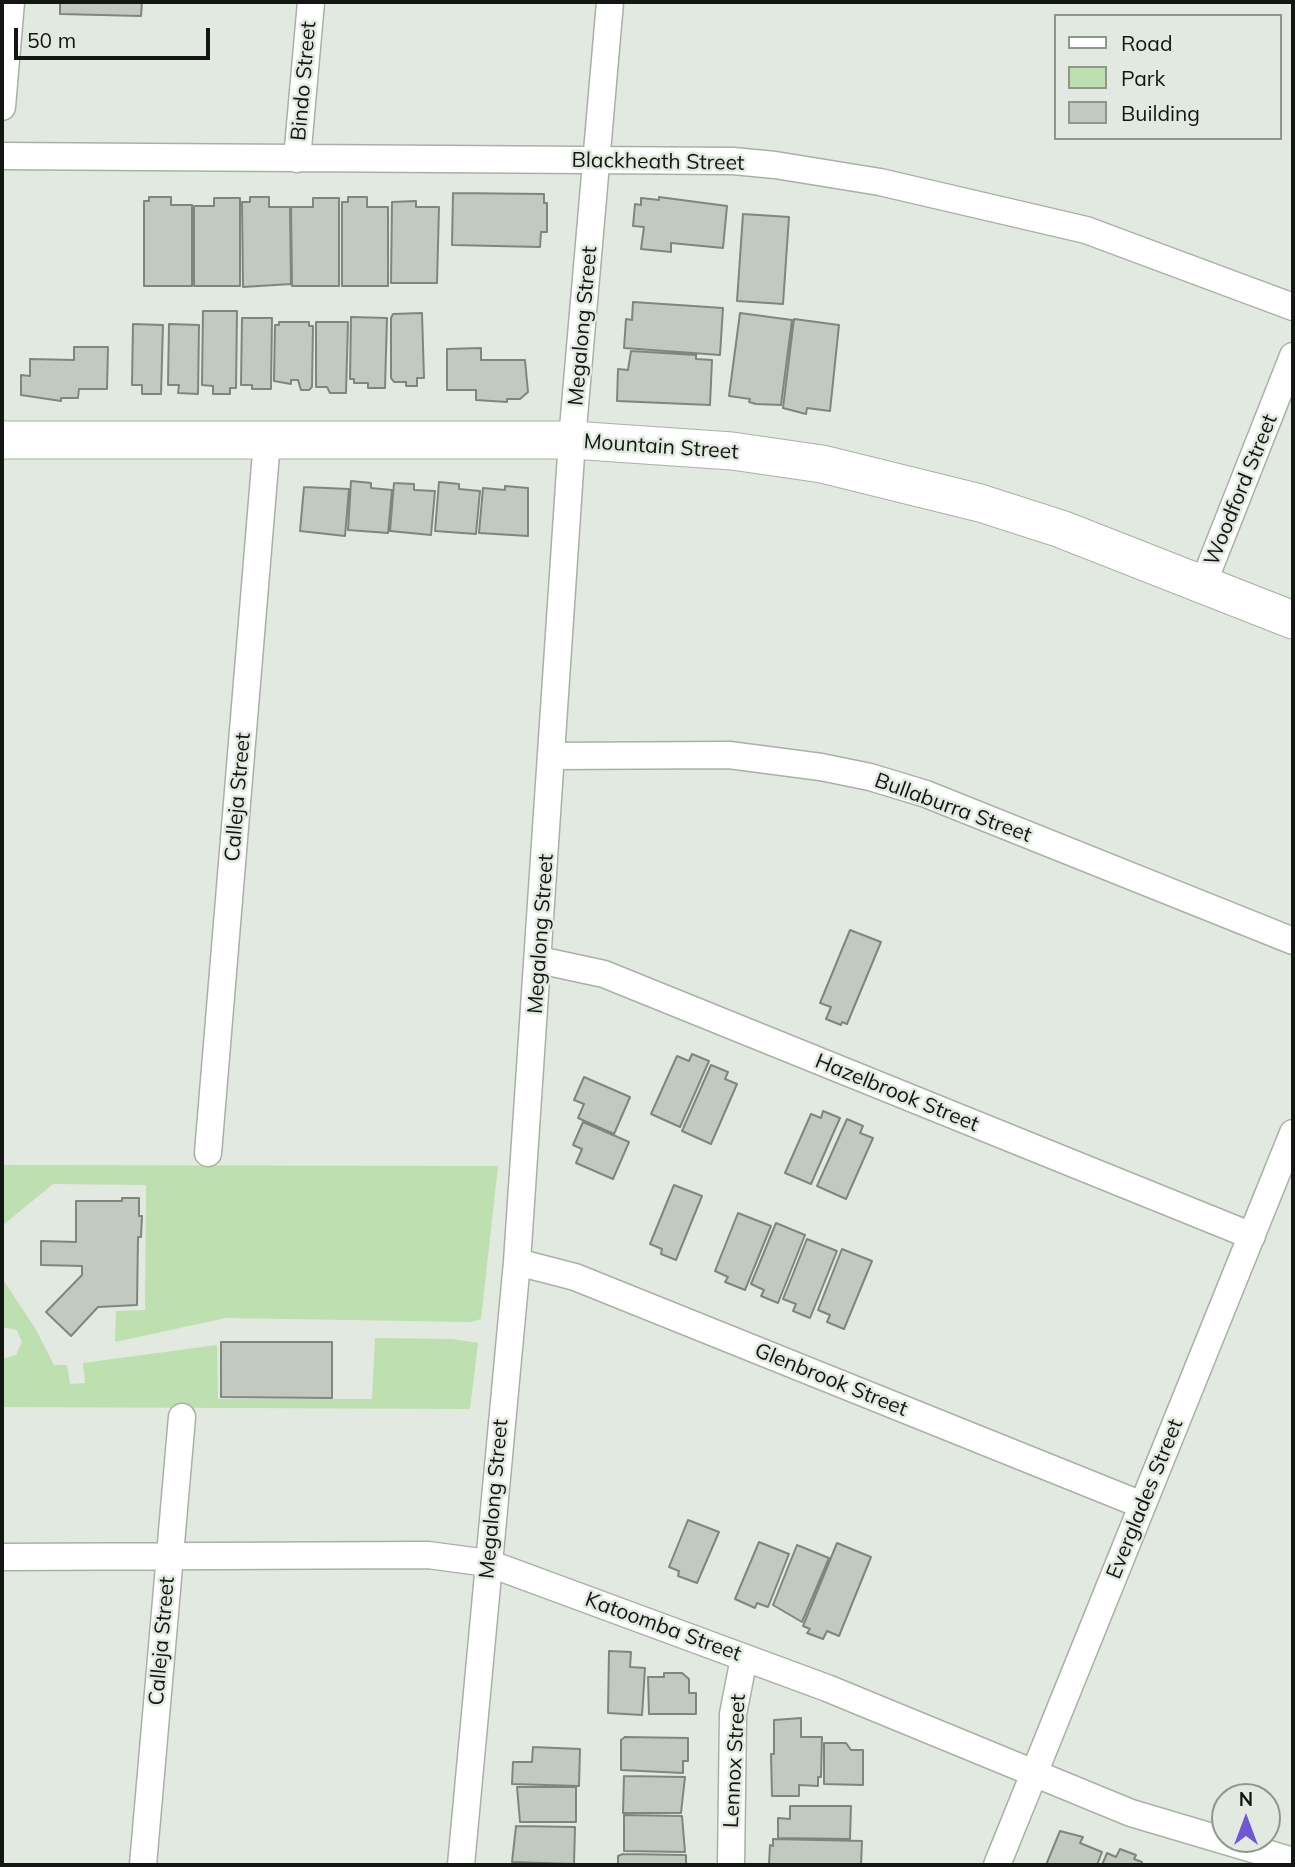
<!DOCTYPE html>
<style>
body{margin:0}
#map{position:relative;width:1295px;height:1867px;overflow:hidden;background:#e2e9e0;font-family:Mulish,sans-serif}
canvas{display:block}
.frame{position:absolute;inset:0;border:4px solid #141613;pointer-events:none}
.legend{position:absolute;left:1054px;top:14px;width:228px;height:126px;box-sizing:border-box;background:#e2e9e0;border:2px solid #90958e;margin:0;padding:9px 12px;list-style:none;font-size:21px;color:#141613}
.legend li{display:flex;align-items:center;gap:14px;height:35px}
.legend b{width:35px;border:2px solid #90958e}
.north{position:absolute;left:1211px;top:1783px;width:70px;height:70px;box-sizing:border-box;background:#e2e9e0;border:2px solid #90958e;border-radius:50%;rotate:0deg;font-size:19px;font-weight:700;line-height:28px;text-align:center;color:#141613}
.north::after{content:'';display:block;margin:auto;width:24px;height:32px;background:#7157d1;clip-path:polygon(50% 0,100% 100%,50% 72%,0 100%)}
.scale{position:absolute;left:14px;top:28px;width:196px;height:32px;box-sizing:border-box;border:4px solid #141613;border-top:0;padding-left:9px;font-size:21px;line-height:24px;white-space:nowrap;color:#141613;-webkit-text-stroke:5px #e2e9e0;paint-order:stroke}
</style>
<div id="map">
<canvas width="1295" height="1867"></canvas>
<div class="frame"></div>
<ul class="legend">
<li><b style="height:9px;background:#fff"></b>Road</li>
<li><b style="height:19px;background:#bedfaf"></b>Park</li>
<li><b style="height:19px;background:#c2c9c0"></b>Building</li>
</ul>
<div class="north">N</div>
<div class="scale">50 m</div>
</div>
<script>
const context = document.querySelector('canvas').getContext('2d');
context.lineJoin = 'round';
function paint(path, color) { context.fillStyle = color; context.fill(path, 'evenodd'); }
const toPath = rows => new Path2D(rows.map(r => 'M' + r).join(''));
function stroke(path, color, width, dash) { context.strokeStyle = color; context.lineWidth = width; context.lineCap = dash ? 'butt' : 'round'; context.setLineDash(dash || []); context.stroke(path); }
function drawText(font, color, halo, rows, align = 'center') {
  context.font = font + ' Mulish,sans-serif'; context.lineWidth = 5; context.setLineDash([]); context.textBaseline = 'middle'; context.strokeStyle = halo; context.fillStyle = color; for (const [text, x, y, turn = 0] of rows) {
    context.save(); context.translate(x, y); context.rotate((+turn || 0) * Math.PI / 180); context.textAlign = isNaN(turn) ? turn : align; if (halo) context.strokeText(text, 0, 0); context.fillText(text, 0, 0); context.restore();
  }
}
const green = toPath([
 [2,1165,498,1166,481,1319,470,1322,226,1318,115,1342,116,1311,145,1310,146,1185,53,1184,2,1226],
 [2,1278,35,1328,54,1365,67,1365,70,1384,85,1383,83,1363,217,1345,218,1399,372,1399,375,1338,452,1339,478,1343,470,1409,2,1407,2,1359,16,1355,22,1342,17,1330,2,1327]
]);
const building = toPath([
 [60,2,142,2,141,16,60,14,60,2],
 [453,193,544,194,544,203,547,203,547,232,541,232,540,247,452,245,453,193],
 [149,197,171,197,171,205,192,205,192,286,144,286,144,201,149,201,149,197],
 [250,197,269,197,269,207,290,207,291,284,243,287,242,202,250,202,250,197],
 [348,197,367,197,367,207,388,207,388,286,342,286,342,202,348,202,348,197],
 [659,197,727,206,723,248,671,243,671,252,641,249,644,227,633,226,635,204,641,205,641,198,659,200,659,197],
 [214,198,240,198,240,286,194,286,194,206,214,206,214,198],
 [313,198,339,198,339,286,292,286,291,207,313,207,313,198],
 [416,201,416,207,439,207,437,283,391,283,392,202,416,201],
 [743,214,789,217,783,304,737,301,743,214],
 [633,302,723,308,720,355,624,348,626,319,632,320,633,302],
 [203,311,237,311,236,388,230,388,230,394,213,394,213,386,202,385,203,311],
 [422,313,424,378,417,378,417,386,406,386,406,382,394,382,391,378,391,318,393,314,422,313],
 [740,313,792,320,781,405,756,404,749,402,750,399,729,396,740,313],
 [351,317,387,318,385,388,368,388,368,383,354,383,354,379,350,379,351,317],
 [242,318,272,318,271,389,252,389,252,385,241,385,242,318],
 [794,319,839,325,830,411,807,408,806,414,783,408,794,319],
 [279,322,309,322,309,326,313,326,312,387,309,390,301,390,298,380,291,380,291,384,274,381,275,325,279,325,279,322],
 [316,322,348,322,346,393,330,393,327,387,316,387,316,322],
 [133,324,163,325,161,394,142,394,142,385,132,385,133,324],
 [169,324,199,325,198,394,178,393,179,385,168,385,169,324],
 [74,347,108,347,107,389,79,389,78,398,61,398,61,401,21,395,21,375,30,376,30,359,74,360,74,347],
 [481,348,481,360,525,360,528,392,520,399,507,399,507,402,476,400,476,390,447,390,447,349,481,348],
 [631,351,696,355,696,359,712,360,710,405,617,401,618,369,628,370,631,351],
 [351,481,371,483,371,488,392,490,388,533,348,530,351,481],
 [439,482,459,484,459,489,480,491,476,534,435,531,439,482],
 [394,483,414,484,414,490,435,491,431,535,390,531,394,483],
 [505,486,528,488,528,536,479,533,483,488,505,490,505,486],
 [304,487,349,489,345,536,300,531,304,487],
 [850,930,881,942,847,1024,842,1022,841,1025,826,1019,831,1007,820,1003,850,930],
 [692,1054,709,1061,680,1127,651,1114,677,1056,689,1061,692,1054],
 [711,1065,728,1072,725,1079,737,1084,711,1144,682,1131,711,1065],
 [584,1077,630,1097,614,1134,578,1118,584,1104,574,1100,584,1077],
 [823,1111,840,1118,811,1184,785,1173,811,1114,821,1118,823,1111],
 [847,1119,863,1126,860,1133,873,1138,846,1199,817,1186,847,1119],
 [583,1122,629,1142,613,1179,576,1163,582,1149,573,1145,583,1122],
 [674,1185,702,1196,676,1260,661,1254,662,1249,650,1244,674,1185],
 [122,1198,139,1198,139,1216,142,1216,141,1237,138,1237,137,1305,98,1307,71,1336,46,1312,82,1275,82,1266,41,1265,41,1241,76,1242,76,1201,122,1201,122,1198],
 [738,1213,771,1226,745,1290,725,1282,728,1277,715,1271,738,1213],
 [776,1223,805,1235,778,1303,761,1296,764,1290,751,1284,776,1223],
 [807,1239,837,1251,810,1318,793,1311,796,1304,783,1299,807,1239],
 [842,1249,872,1261,844,1329,827,1322,830,1315,818,1310,842,1249],
 [221,1342,332,1342,332,1398,221,1397,221,1342],
 [688,1520,719,1532,697,1583,678,1576,679,1571,669,1567,688,1520],
 [759,1542,789,1554,768,1607,757,1603,755,1608,735,1599,759,1542],
 [837,1543,871,1557,839,1636,827,1631,823,1639,807,1633,810,1629,803,1626,837,1543],
 [797,1545,829,1558,802,1622,773,1605,797,1545],
 [609,1651,631,1652,630,1667,645,1668,642,1715,608,1713,609,1651],
 [664,1673,682,1673,689,1679,689,1693,696,1693,696,1714,649,1714,648,1677,664,1677,664,1673],
 [801,1718,801,1737,822,1737,821,1777,818,1777,818,1786,799,1785,799,1796,772,1796,771,1754,774,1754,774,1720,801,1718],
 [625,1737,688,1738,688,1761,683,1761,683,1773,621,1770,621,1740,625,1737],
 [824,1743,846,1743,851,1750,863,1750,863,1785,824,1784,824,1743],
 [533,1747,580,1749,579,1786,512,1784,513,1762,532,1762,533,1747],
 [624,1776,685,1777,681,1813,623,1813,624,1776],
 [517,1787,576,1787,576,1822,520,1822,517,1787],
 [790,1806,851,1806,850,1839,778,1838,778,1818,790,1819,790,1806],
 [624,1815,682,1816,685,1852,624,1851,624,1815],
 [516,1826,575,1827,574,1864,512,1862,516,1826],
 [1060,1831,1083,1837,1080,1843,1102,1852,1097,1865,1046,1865,1060,1831],
 [773,1839,862,1841,861,1865,769,1864,770,1845,773,1846,773,1839],
 [1120,1849,1136,1855,1134,1859,1142,1862,1141,1865,1102,1865,1107,1853,1116,1857,1120,1849],
 [623,1854,686,1855,686,1865,618,1865,618,1856,623,1854]
]);
const street = toPath([
 [2,107,11,2],
 [2,156,733,161,775,165,880,182,1086,230,1293,307],
 [297,159,311,2],
 [1203,584,1293,356],
 [553,756,729,755,821,767,870,777,926,794,1293,941],
 [539,960,604,974,1252,1236],
 [208,1153,267,441],
 [517,1262,575,1277,1142,1505],
 [2,1557,428,1555,488,1563,827,1688,1131,1813,1293,1861],
 [143,1865,182,1417],
 [461,1865,517,1262,572,440,610,2],
 [731,1865,733,1714,744,1658],
 [997,1865,1293,1133]
]);
const secondary = toPath([
 [2,440,572,440,732,451,822,464,980,503,1061,529,1293,620]
]);
const streetNames = [
 ["Bindo Street",304,81,-85],
 ["Blackheath Street",658,162,1],
 ["Megalong Street",583,326,-85],
 ["Mountain Street",661,447,4],
 ["Woodford Street",1241,490,-68],
 ["Calleja Street",238,797,-85],
 ["Bullaburra Street",953,808,20],
 ["Megalong Street",541,934,-86],
 ["Hazelbrook Street",897,1093,22],
 ["Glenbrook Street",831,1380,22],
 ["Megalong Street",494,1499,-85],
 ["Everglades Street",1145,1499,-68],
 ["Katoomba Street",663,1627,20],
 ["Calleja Street",162,1641,-85],
 ["Lennox Street",735,1761,-87]
];
paint(green, '#bedfaf');
paint(building, '#c2c9c0');
stroke(building, '#80867e', 2);
stroke(street, '#aab0a7', 29);
stroke(secondary, '#aab0a7', 39);
stroke(street, '#fff', 26);
stroke(secondary, '#fff', 37);
drawText('21px', '#141613', '#e2e9e0', streetNames);
</script>
